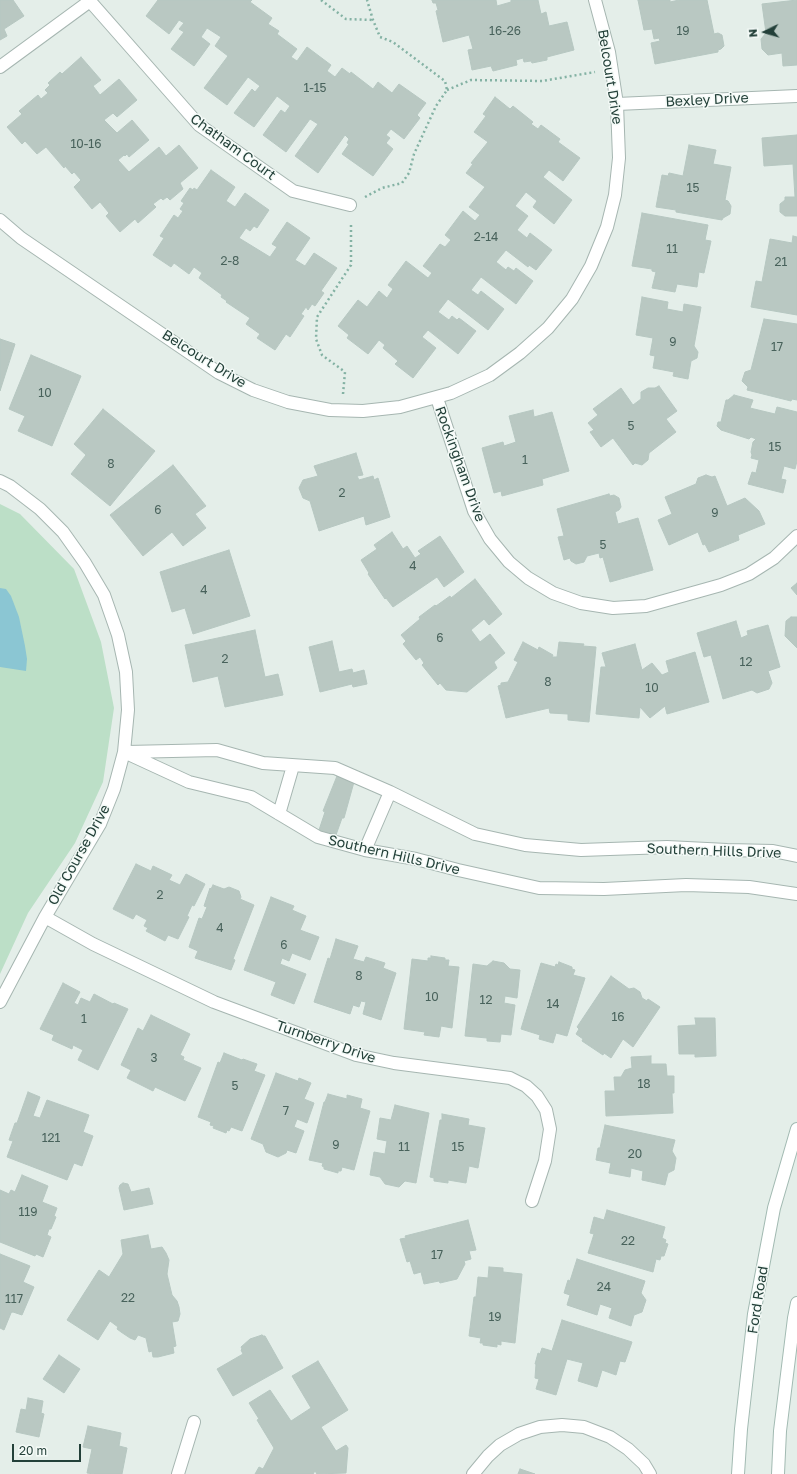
<!DOCTYPE html>
<style>
body{margin:0}
#map{position:relative;width:797px;height:1474px;overflow:hidden;background:#e4eee9;font-family:"Golos Text",sans-serif}
canvas{display:block}
.north{position:absolute;left:745px;top:12px;width:40px;height:40px;-webkit-text-stroke:3px #f4faf7;paint-order:stroke;rotate:265deg;font-size:11px;font-weight:700;line-height:16px;text-align:center;color:#234039}
.north::after{content:'';display:block;margin:auto;width:14px;height:18px;background:#234039;clip-path:polygon(50% 0,100% 100%,50% 72%,0 100%)}
.scale{position:absolute;left:12px;top:1444px;width:69px;height:18px;box-sizing:border-box;border:2px solid #234039;border-top:0;padding-left:5px;font-size:12px;line-height:14px;white-space:nowrap;color:#234039;-webkit-text-stroke:3px #f4faf7;paint-order:stroke}
</style>
<div id="map">
<canvas width="797" height="1474"></canvas>
<div class="north">N</div>
<div class="scale">20 m</div>
</div>
<script>
const context = document.querySelector('canvas').getContext('2d');
context.lineJoin = 'round';
function paint(path, color) { context.fillStyle = color; context.fill(path, 'evenodd'); }
const toPath = rows => new Path2D(rows.map(r => 'M' + r).join(''));
function stroke(path, color, width, dash) { context.strokeStyle = color; context.lineWidth = width; context.lineCap = dash ? 'butt' : 'round'; context.setLineDash(dash || []); context.stroke(path); }
function drawText(font, color, halo, rows, align = 'center') {
  context.font = font + ' "Golos Text",sans-serif'; context.lineWidth = 3; context.setLineDash([]); context.textBaseline = 'middle'; context.strokeStyle = halo; context.fillStyle = color; for (const [text, x, y, turn = 0] of rows) {
    context.save(); context.translate(x, y); context.rotate((+turn || 0) * Math.PI / 180); context.textAlign = isNaN(turn) ? turn : align; if (halo) context.strokeText(text, 0, 0); context.fillText(text, 0, 0); context.restore();
  }
}
const green = toPath([
 [0,504,20,514,74,569,101,642,114,708,103,782,75,843,28,913,0,974]
]);
const water = toPath([
 [0,588,6,589,11,596,19,617,25,646,27,659,26,671,0,667]
]);
const building = toPath([
 [0,0,13,0,24,16,4,29,7,36,0,40,0,0],
 [158,0,252,0,250,2,272,18,268,24,279,31,277,34,297,49,291,57,297,61,307,47,331,65,327,71,335,77,342,68,350,74,351,72,373,89,378,82,392,93,399,84,426,103,417,115,420,118,404,139,391,129,386,135,390,138,386,143,393,149,373,176,342,154,349,144,347,143,349,139,345,135,318,173,295,156,318,124,310,119,286,152,263,135,281,110,285,113,290,106,277,96,254,127,234,113,252,89,255,92,260,86,248,77,227,105,204,88,228,56,215,46,221,37,207,28,201,37,210,44,194,66,171,49,184,32,179,29,184,23,179,20,169,34,146,16,158,0],
 [432,0,496,0,497,6,511,2,511,0,538,0,541,14,546,12,549,26,567,22,574,50,547,57,547,60,532,63,531,61,524,62,523,58,516,60,517,65,493,71,491,66,472,70,468,50,473,49,469,35,443,42,436,11,438,10,436,3,433,3,432,0],
 [638,0,670,0,670,2,679,0,707,0,714,34,718,33,722,35,724,46,721,49,718,50,718,52,655,64,651,43,660,41,659,38,654,39,652,29,644,30,638,0],
 [797,0,797,65,783,66,782,53,768,55,762,49,761,39,766,33,762,4,797,0],
 [81,57,101,80,93,86,100,95,119,79,137,100,117,117,113,113,104,120,117,133,132,120,149,140,129,157,127,154,125,156,124,155,118,160,129,172,159,147,166,156,179,145,198,168,180,183,183,189,170,200,167,197,163,200,161,198,153,204,156,207,138,223,135,219,120,232,106,216,109,213,100,202,92,209,74,187,81,180,74,172,72,174,65,166,64,168,46,147,37,154,25,141,22,144,7,127,22,114,19,111,38,95,41,99,48,93,45,90,50,85,48,83,60,72,62,74,81,57],
 [495,97,510,109,513,106,533,122,531,124,538,129,541,125,560,139,558,142,580,158,563,181,549,170,543,177,572,200,554,224,533,207,537,201,526,192,515,206,528,216,517,230,527,238,530,233,552,250,536,270,529,265,528,267,506,250,496,262,506,270,508,267,514,271,516,268,533,281,516,304,481,277,471,290,478,295,481,291,504,309,488,330,448,299,438,312,449,320,452,316,457,320,459,318,476,331,458,354,428,330,422,337,436,348,413,378,395,364,398,361,383,348,385,345,379,340,368,354,347,338,349,335,338,326,358,300,367,307,379,291,387,298,393,289,388,285,406,261,428,278,432,273,423,266,440,244,445,247,451,240,445,235,463,211,475,221,480,215,469,207,485,187,466,173,473,164,471,163,488,142,474,132,486,116,483,114,495,97],
 [797,135,797,216,785,216,780,212,780,204,785,200,785,197,795,197,793,164,764,166,762,138,797,135],
 [689,145,716,150,713,164,731,167,725,200,728,201,731,206,730,214,723,218,722,220,676,212,676,210,656,207,662,175,668,176,669,173,683,176,689,145],
 [211,170,235,187,226,201,235,207,245,193,269,210,257,228,254,226,250,231,246,228,239,238,270,257,277,247,272,244,287,222,310,238,295,260,305,266,314,253,337,268,321,291,324,293,315,306,312,304,308,310,306,307,301,314,304,316,290,337,286,334,275,350,257,338,260,334,246,324,250,318,226,302,227,301,221,297,222,295,199,278,202,273,194,267,189,274,174,263,171,267,153,255,164,238,160,236,174,215,178,218,183,211,180,209,184,203,181,201,190,188,193,190,194,188,197,190,211,170],
 [642,213,708,225,705,240,711,241,704,273,699,272,697,287,677,284,675,292,652,288,656,272,652,271,652,269,632,266,642,213],
 [793,236,797,237,797,315,751,307,756,281,762,282,770,239,792,243,793,236],
 [642,297,668,302,667,309,683,312,684,304,701,307,694,346,698,352,697,358,691,361,688,379,673,376,674,372,653,368,655,356,650,355,653,338,636,335,642,297],
 [764,319,797,324,797,400,792,399,791,401,747,390,748,387,742,381,745,372,751,370,764,319],
 [0,339,15,344,0,391,0,339],
 [31,355,81,376,52,446,18,431,25,416,9,409,31,355],
 [659,386,677,411,666,419,676,432,649,453,648,460,642,465,635,463,633,465,613,438,601,447,590,432,594,430,588,423,598,415,593,409,621,388,633,405,641,399,641,392,648,388,655,388,659,386],
 [734,395,753,400,750,408,775,414,777,407,797,412,797,461,795,469,784,466,781,479,786,480,783,493,748,484,752,472,756,473,759,460,751,458,752,455,751,452,753,442,756,439,751,437,749,439,721,430,717,426,718,422,721,422,726,400,728,400,734,395],
 [103,409,155,451,110,506,71,474,86,455,74,444,103,409],
 [533,410,534,417,552,412,569,471,542,479,543,485,502,496,501,491,494,493,482,448,503,442,504,446,516,442,509,416,533,410],
 [356,453,363,475,357,476,359,480,373,476,374,480,378,478,390,517,366,525,364,516,319,531,310,501,303,498,299,488,303,480,318,476,314,466,356,453],
 [173,465,206,506,195,514,206,528,183,546,172,532,143,556,110,515,173,465],
 [706,475,712,477,715,476,727,506,745,498,759,511,765,524,738,535,739,540,709,552,705,544,703,545,698,532,669,545,658,520,672,514,665,497,696,484,698,478,706,475],
 [609,494,610,496,614,495,619,498,621,507,619,510,615,512,618,524,638,518,653,570,610,582,603,557,600,558,599,553,587,556,584,562,576,564,571,561,570,558,564,560,558,537,564,536,557,509,609,494],
 [392,532,403,549,407,546,415,558,421,554,418,551,440,536,464,572,444,587,437,577,393,607,386,598,385,599,368,574,369,573,361,560,377,549,374,545,392,532],
 [229,550,250,616,193,634,185,608,172,612,160,572,229,550],
 [475,579,502,614,489,625,484,619,471,630,480,642,490,634,505,653,494,662,497,668,467,692,446,690,440,683,438,685,422,665,424,663,420,657,416,660,403,644,406,641,401,635,420,619,419,617,435,605,436,606,450,596,451,598,475,579],
 [797,583,797,595,791,588,797,583],
 [791,617,797,617,797,648,785,636,786,621,791,617],
 [736,621,741,638,748,635,747,631,768,625,780,667,768,671,772,683,769,689,757,693,752,690,723,699,711,655,704,657,697,633,736,621],
 [255,630,265,677,278,674,283,695,225,707,218,676,193,682,185,645,255,630],
 [332,641,339,672,352,669,353,673,364,670,367,684,353,687,352,684,320,692,309,647,332,641],
 [523,642,538,650,539,647,553,655,552,657,557,657,559,642,584,644,583,646,596,647,589,722,568,720,568,714,550,713,549,708,506,718,498,686,501,685,501,683,508,682,518,662,514,660,523,642],
 [635,644,642,670,652,663,662,675,669,672,666,661,695,652,709,702,667,714,665,706,650,718,640,707,639,718,596,714,601,667,606,667,602,653,635,644],
 [337,776,354,782,344,818,342,818,336,835,319,830,325,812,323,811,337,776],
 [136,864,151,871,153,866,172,875,169,880,180,885,186,874,205,884,194,906,192,905,187,916,189,917,178,939,168,935,165,941,146,931,148,928,144,926,147,920,136,914,133,919,113,909,136,864],
 [213,885,224,889,229,887,239,891,241,897,240,899,254,905,233,959,235,960,231,970,195,958,198,951,189,947,199,918,202,919,207,907,204,906,210,888,211,889,213,885],
 [271,897,294,906,292,910,306,916,300,930,319,937,310,960,292,953,289,961,282,958,280,964,306,974,294,1004,271,995,276,982,244,970,271,897],
 [336,939,358,946,353,959,364,962,366,957,385,963,383,968,396,973,381,1020,363,1014,366,1002,361,1001,359,1007,353,1005,350,1014,314,1002,328,958,330,959,336,939],
 [431,956,445,958,445,960,449,960,448,966,459,967,452,1028,441,1026,439,1037,424,1035,425,1032,404,1029,412,959,428,961,428,958,431,958,431,956],
 [493,961,504,963,510,969,520,970,517,998,505,996,504,1003,515,1005,511,1035,501,1034,500,1042,487,1041,487,1038,465,1036,473,964,487,966,493,961],
 [559,962,572,967,572,969,575,970,573,975,585,978,567,1036,556,1033,553,1043,539,1039,540,1035,521,1029,541,963,555,967,556,964,558,965,559,962],
 [611,976,629,989,634,988,640,992,642,998,647,1001,648,999,660,1007,633,1047,623,1039,611,1058,604,1053,603,1055,582,1041,583,1039,576,1034,579,1029,577,1027,611,976],
 [63,983,80,992,74,1003,78,1005,81,998,90,1002,94,994,113,1004,114,1003,128,1009,98,1070,78,1060,83,1050,73,1045,72,1049,52,1040,54,1035,40,1029,63,983],
 [151,1015,190,1034,180,1055,184,1057,183,1060,201,1068,185,1101,155,1087,153,1091,127,1078,131,1070,121,1065,138,1028,143,1031,151,1015],
 [695,1018,715,1018,716,1056,695,1057,695,1054,679,1054,678,1026,696,1025,695,1018],
 [224,1053,242,1060,243,1059,257,1064,254,1071,265,1075,242,1131,231,1127,229,1131,227,1130,226,1133,213,1128,214,1126,210,1125,211,1122,198,1117,218,1062,220,1063,224,1053],
 [651,1056,651,1064,666,1064,667,1076,674,1076,674,1093,672,1093,673,1113,606,1116,605,1091,615,1091,614,1077,621,1077,625,1070,632,1068,631,1057,651,1056],
 [276,1073,298,1081,299,1078,311,1083,304,1099,314,1103,307,1123,297,1119,294,1127,304,1131,296,1153,287,1150,286,1153,278,1157,266,1152,263,1144,251,1139,276,1073],
 [28,1092,40,1097,33,1116,40,1118,47,1100,89,1115,83,1132,93,1136,82,1166,74,1163,67,1180,7,1157,13,1141,9,1140,15,1123,17,1123,28,1092],
 [328,1094,347,1099,347,1095,362,1099,360,1108,370,1111,354,1170,342,1167,341,1171,338,1171,338,1173,324,1169,324,1167,322,1166,323,1163,309,1160,324,1102,325,1102,328,1094],
 [395,1105,429,1113,416,1183,405,1181,399,1187,385,1184,380,1177,370,1175,374,1152,385,1154,387,1141,377,1139,380,1118,391,1120,395,1105],
 [442,1114,469,1119,468,1125,485,1128,478,1168,469,1166,466,1183,448,1180,448,1183,434,1181,434,1178,430,1177,440,1120,442,1120,442,1114],
 [605,1125,675,1140,672,1151,676,1158,674,1170,668,1173,665,1185,642,1180,643,1171,631,1168,630,1177,609,1173,611,1163,596,1160,598,1148,600,1148,605,1125],
 [22,1175,48,1186,42,1202,57,1208,54,1216,56,1217,51,1229,49,1229,47,1235,51,1237,43,1257,36,1254,35,1256,0,1242,0,1190,9,1194,11,1190,15,1192,22,1175],
 [123,1183,128,1184,131,1192,149,1188,153,1204,124,1210,119,1188,120,1185,123,1183],
 [607,1210,665,1227,662,1238,666,1240,665,1243,668,1244,664,1256,661,1256,660,1260,656,1259,653,1272,588,1253,594,1234,590,1233,594,1217,604,1220,607,1210],
 [468,1220,476,1250,469,1251,471,1259,464,1261,465,1264,457,1279,440,1283,439,1281,424,1284,421,1272,414,1274,410,1261,407,1262,400,1239,406,1238,405,1236,468,1220],
 [148,1235,151,1249,162,1247,166,1253,169,1260,167,1274,172,1295,177,1301,179,1307,180,1314,178,1321,172,1322,176,1346,173,1347,174,1353,158,1357,153,1357,152,1351,149,1352,146,1338,138,1335,135,1340,130,1338,121,1332,117,1329,118,1327,110,1321,98,1340,67,1320,99,1270,109,1277,123,1254,121,1240,148,1235],
 [0,1254,30,1266,23,1282,34,1287,22,1315,13,1312,9,1313,11,1313,4,1330,0,1328,0,1254],
 [577,1259,645,1281,641,1293,646,1300,642,1312,634,1315,631,1326,609,1318,612,1308,600,1304,597,1315,567,1305,570,1295,564,1293,568,1280,570,1281,577,1259],
 [489,1267,503,1268,503,1272,522,1274,515,1343,501,1341,501,1345,497,1344,497,1347,483,1345,483,1343,480,1343,481,1338,469,1336,474,1297,476,1297,478,1277,488,1278,489,1267],
 [562,1320,632,1342,625,1362,620,1361,616,1375,602,1370,597,1387,578,1381,583,1363,567,1359,556,1395,536,1389,539,1379,535,1378,536,1364,535,1364,538,1353,540,1354,542,1348,552,1351,562,1320],
 [262,1335,263,1336,265,1336,283,1368,233,1396,217,1369,243,1354,241,1350,242,1349,241,1347,250,1339,262,1335],
 [59,1355,80,1369,64,1393,43,1379,59,1355],
 [318,1361,348,1410,321,1427,336,1451,346,1445,348,1448,346,1473,317,1474,315,1471,313,1474,255,1474,259,1467,263,1469,274,1448,257,1420,259,1419,249,1403,270,1390,291,1421,311,1408,292,1376,318,1361],
 [28,1398,43,1401,41,1413,44,1414,39,1437,16,1432,21,1409,26,1410,28,1398],
 [88,1426,121,1433,119,1446,127,1448,122,1474,94,1474,87,1473,92,1449,83,1447,88,1426],
 [520,1469,535,1474,518,1474,520,1469]
]);
const path = toPath([
 [321,0,346,19,373,20],
 [447,90,471,80,542,81,595,72],
 [365,197,382,188,402,183,409,173,414,154,436,106,447,90,445,81,393,42,380,37,373,20,367,0],
 [343,394,345,372,322,355,316,339,317,317,351,265,351,223]
]);
const minor = toPath([
 [89,0,199,125,293,191,350,205],
 [0,67,90,1],
 [617,104,797,96],
 [0,220,21,238,219,373,253,390,288,402,330,410,363,411,400,407,451,393,490,375,520,353,548,328,572,299,591,266,607,227,615,195,619,158,617,104,609,52,595,0],
 [437,398,474,511,490,539,509,562,528,578,553,593,581,603,613,608,646,606,721,585,749,574,774,558,797,536],
 [0,481,10,486,40,509,63,532,85,563,104,595,118,635,126,672,128,710,124,752,114,789,100,824,45,917,0,1002],
 [124,752,189,782,251,797,318,837,365,850,416,859,458,870,539,888,604,889,686,885,749,887,797,894],
 [127,752,217,750,263,763,335,768,390,792,475,834,525,845,581,850,667,847,727,850,773,851,797,856],
 [279,814,293,766],
 [365,850,390,792],
 [45,917,93,944,214,1002,356,1055,394,1063,510,1078,526,1086,537,1096,546,1110,550,1129,545,1161,532,1201],
 [178,1474,194,1422],
 [473,1474,488,1456,500,1445,519,1434,540,1427,562,1425,584,1427,610,1437,628,1449,644,1464,650,1474]
]);
const secondary = toPath([
 [738,1474,741,1429,754,1314,774,1208,797,1129],
 [778,1474,780,1431,794,1318,797,1303]
]);
const numberNames = [
 ["16-26",505,31],
 ["19",683,31],
 ["1-15",315,88],
 ["10-16",86,144],
 ["15",693,188],
 ["2-14",486,237],
 ["11",672,249],
 ["2-8",230,261],
 ["21",781,262],
 ["9",673,342],
 ["17",777,347],
 ["10",45,393],
 ["5",631,426],
 ["15",775,447],
 ["1",525,460],
 ["8",111,464],
 ["2",342,493],
 ["6",158,510],
 ["9",715,513],
 ["5",603,545],
 ["4",413,566],
 ["4",204,590],
 ["6",440,638],
 ["2",225,659],
 ["12",746,662],
 ["8",548,682],
 ["10",652,688],
 ["2",160,895],
 ["4",220,928],
 ["6",284,945],
 ["8",359,976],
 ["10",432,997],
 ["12",486,1000],
 ["14",553,1004],
 ["16",618,1017],
 ["1",84,1019],
 ["3",154,1058],
 ["18",644,1084],
 ["5",235,1086],
 ["7",286,1111],
 ["121",51,1138],
 ["9",336,1145],
 ["11",404,1147],
 ["15",458,1147],
 ["20",635,1154],
 ["119",28,1212],
 ["22",628,1241],
 ["17",437,1255],
 ["24",604,1287],
 ["22",128,1298],
 ["117",14,1299],
 ["19",495,1317]
];
const streetNames = [
 ["Belcourt Drive",610,77,81],
 ["Bexley Drive",707,100,-3],
 ["Chatham Court",233,147,36],
 ["Belcourt Drive",204,359,32],
 ["Rockingham Drive",460,464,70],
 ["Southern Hills Drive",714,851,2],
 ["Old Course Drive",79,855,-61],
 ["Southern Hills Drive",394,855,13],
 ["Turnberry Drive",326,1042,19],
 ["Ford Road",758,1300,-81]
];
paint(green, '#bcdfc7');
paint(water, '#8bc6d3');
paint(building, '#b9c8c2');
stroke(building, '#b6c7c1', 1);
stroke(minor, '#a6b6b1', 14);
stroke(secondary, '#a2bab2', 14);
stroke(path, '#84b2a4', 2.5, [2, 3]);
stroke(minor, '#fff', 12);
stroke(secondary, '#fff', 12);
drawText('12px', '#48625b', null, numberNames);
drawText('14px', '#234039', '#f4faf7', streetNames);
</script>
